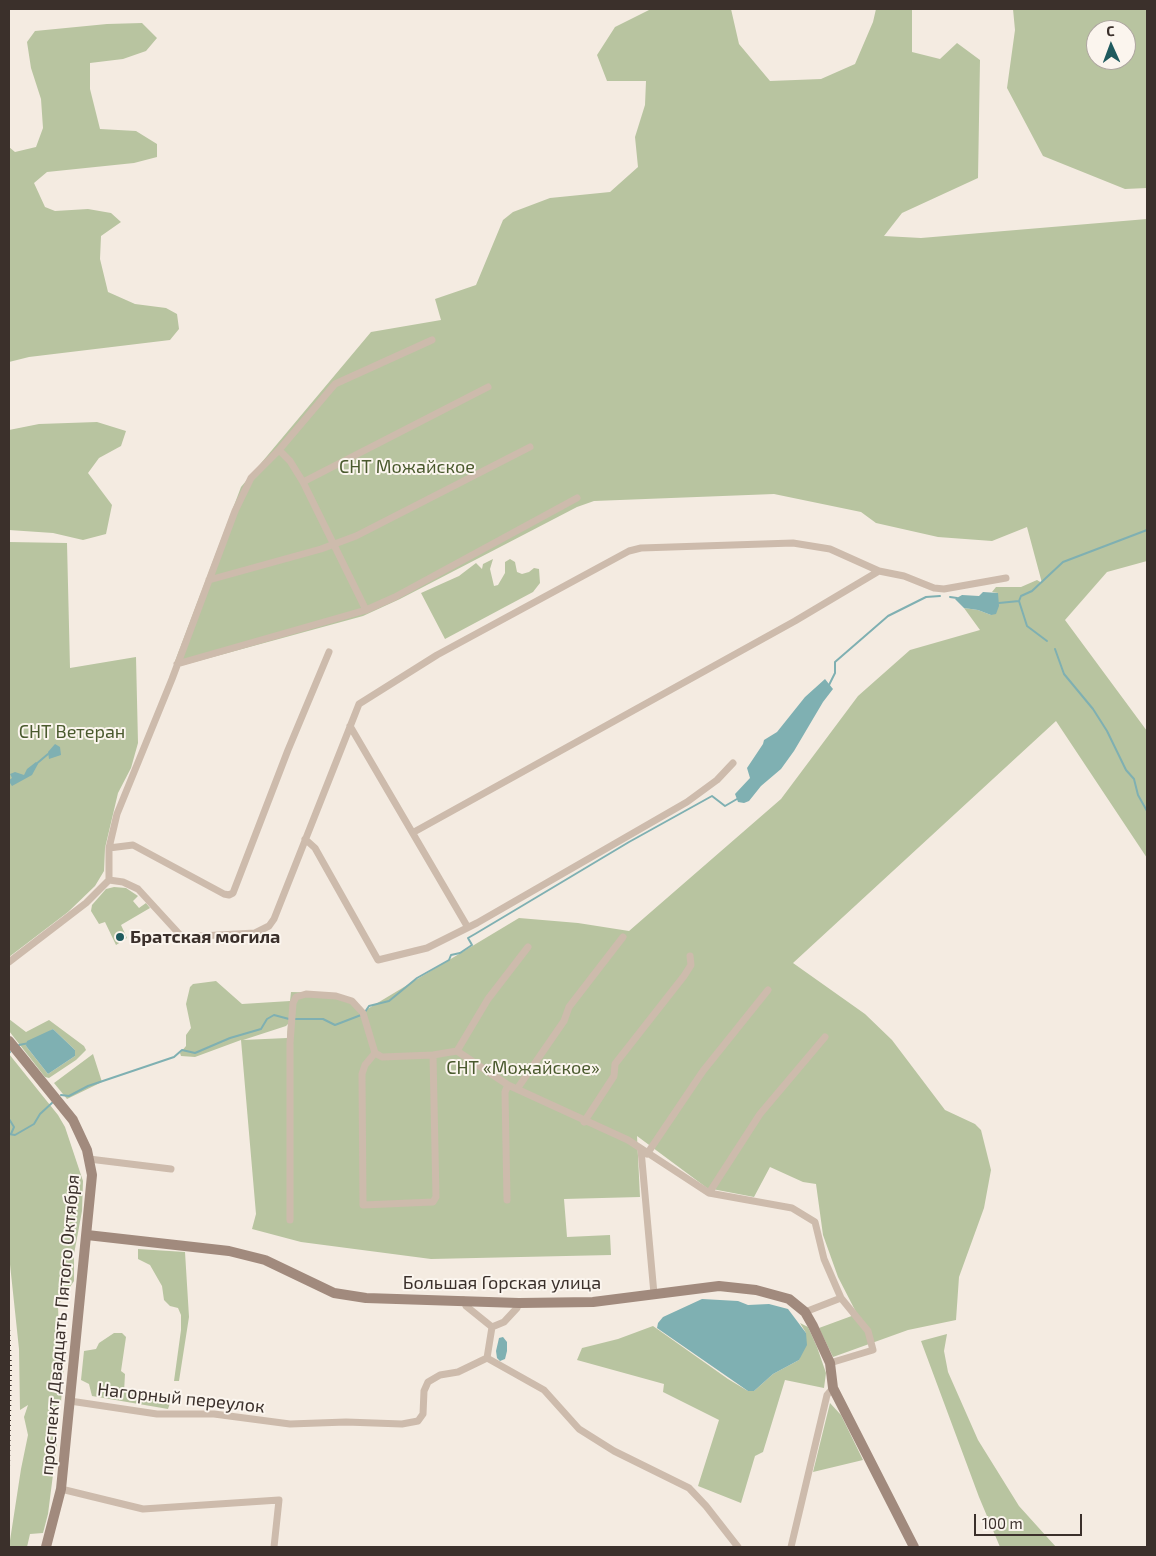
<!DOCTYPE html>
<meta charset="utf-8">
<style>
body{margin:0}
#map{position:relative;width:1156px;height:1556px;overflow:hidden;background:#f4ebe1;font-family:"Exo 2",sans-serif}
canvas{display:block}
.frame{position:absolute;inset:0;border:10px solid #3b302b;pointer-events:none}
.north{position:absolute;left:1086px;top:20px;width:50px;height:50px;box-sizing:border-box;background:#fbf5ee;border:1px solid #aea6a0;border-radius:50%;rotate:358deg;font-size:14px;font-weight:700;line-height:20px;text-align:center;color:#3b302b}
.north::after{content:'';display:block;margin:auto;width:18px;height:22px;background:#1f5a5e;clip-path:polygon(50% 0,100% 100%,50% 72%,0 100%)}
.scale{position:absolute;left:974px;top:1514px;width:108px;height:22px;box-sizing:border-box;border:2px solid #3b302b;border-top:0;padding-left:6px;font-size:15px;line-height:18px;white-space:nowrap;color:#3b302b;-webkit-text-stroke:4px #fbf5ee;paint-order:stroke}
</style>
<div id="map">
<canvas width="1156" height="1556"></canvas>
<div class="frame"></div>
<div class="north">С</div>
<div class="scale">100 m</div>
</div>
<script>
const context = document.querySelector('canvas').getContext('2d');
context.lineJoin = 'round';
function paint(path, color) { context.fillStyle = color; context.fill(path, 'evenodd'); }
const toPath = rows => new Path2D(rows.map(r => 'M' + r).join(''));
function stroke(path, color, width, dash) { context.strokeStyle = color; context.lineWidth = width; context.lineCap = dash ? 'butt' : 'round'; context.setLineDash(dash || []); context.stroke(path); }
function drawText(font, color, halo, rows, align = 'center') {
  context.font = font + ' "Exo 2",sans-serif'; context.lineWidth = 4; context.setLineDash([]); context.textBaseline = 'middle'; context.strokeStyle = halo; context.fillStyle = color; for (const [text, x, y, turn = 0] of rows) {
    context.save(); context.translate(x, y); context.rotate((+turn || 0) * Math.PI / 180); context.textAlign = isNaN(turn) ? turn : align; if (halo) context.strokeText(text, 0, 0); context.fillText(text, 0, 0); context.restore();
  }
}
const green = toPath([
 [651,9,731,9,739,44,770,81,821,79,855,64,873,22,876,9,912,9,912,52,940,59,957,43,980,60,978,178,902,213,884,236,921,238,1147,219,1147,561,1107,572,1065,620,1147,731,1147,858,1056,721,793,963,865,1014,892,1040,945,1110,975,1124,981,1130,991,1170,984,1208,959,1277,956,1320,908,1330,833,1357,819,1328,857,1314,838,1277,823,1235,816,1184,803,1182,770,1167,754,1197,707,1188,637,1136,640,1197,564,1199,567,1237,610,1235,611,1255,431,1259,301,1242,252,1229,256,1214,241,1040,195,1057,181,1056,180,1053,186,1046,186,1035,191,1028,186,1004,190,987,193,984,216,981,242,1004,290,1001,291,992,334,993,364,1011,519,918,578,923,629,931,781,799,858,696,910,650,980,630,964,608,978,610,991,615,998,593,992,592,996,587,1021,587,1037,580,1042,583,1027,527,992,541,938,537,876,523,861,512,774,494,594,501,577,507,400,599,363,616,180,666,174,664,241,487,371,332,441,320,435,299,476,285,503,220,513,212,550,198,610,192,638,167,635,137,645,105,646,81,607,81,597,55,615,27],
 [288,1024,287,1038,243,1040,286,1026],
 [1013,9,1147,9,1147,188,1125,189,1043,156,1007,88,1015,30],
 [1096,30,1126,30,1126,60,1096,60],
 [142,23,157,38,146,51,123,59,90,63,90,89,100,129,136,131,157,144,157,157,134,163,47,172,34,183,45,207,55,211,88,209,111,213,121,222,101,236,100,259,108,292,135,304,166,308,177,314,179,329,170,340,29,357,9,362,9,147,15,152,36,147,43,128,41,99,31,68,27,42,35,31,107,24],
 [97,422,126,431,121,446,99,458,88,473,112,505,106,534,83,540,53,533,9,530,9,430,39,424],
 [9,542,67,543,70,668,136,657,138,743,131,768,118,793,105,848,104,871,95,886,68,912,9,957],
 [493,559,490,569,494,586,498,585,505,573,505,562,510,559,515,562,517,572,522,574,529,572,534,568,539,569,540,583,533,592,445,639,421,593,459,576,476,563,482,569,483,564],
 [114,887,126,888,138,896,133,901,139,908,146,903,150,908,121,925,127,938,116,945,105,922,99,924,91,911,92,905,106,889],
 [9,1019,26,1032,49,1020,84,1046,86,1050,76,1060,49,1078,45,1077,9,1031],
 [53,1029,75,1050,75,1056,48,1074,26,1046],
 [9,1054,58,1115,65,1127,83,1181,82,1211,74,1254,74,1281,58,1305,59,1336,65,1351,61,1402,52,1419,57,1443,48,1514,43,1533,30,1534,27,1547,9,1547,21,1469,28,1435,24,1417,28,1405,20,1410,19,1349,9,1255],
 [93,1054,102,1082,67,1099,54,1083],
 [138,1249,185,1252,189,1317,179,1381,174,1381,181,1330,181,1315,178,1308,170,1306,164,1300,162,1286,150,1265,138,1259],
 [800,1323,808,1327,817,1347,826,1373,824,1388,785,1380,763,1452,755,1456,741,1503,698,1486,719,1420,663,1392,664,1384,577,1360,582,1348,618,1339,653,1326,728,1379,748,1391,754,1391,773,1374,799,1360,806,1333],
 [114,1333,122,1333,126,1337,121,1371,125,1374,124,1392,150,1393,163,1396,170,1403,168,1409,92,1396,89,1384,81,1380,84,1351,96,1349,99,1343],
 [947,1334,944,1351,948,1372,978,1440,1019,1506,1056,1547,1000,1547,979,1497,921,1341],
 [830,1403,841,1415,863,1460,813,1472]
]);
const water = toPath([
 [983,592,998,593,999,606,996,614,991,615,978,610,964,608,955,599,962,595,979,596],
 [825,679,833,689,823,702,794,751,781,769,761,786,749,801,744,803,738,802,735,794,750,778,747,768,763,744,764,740,777,732,805,697],
 [55,744,60,747,61,755,49,759,48,752],
 [36,762,38,764,32,775,12,786,10,783,9,780,12,778,10,774,15,772,24,775,27,769],
 [53,1029,75,1050,75,1056,48,1074,26,1046,27,1041],
 [702,1299,738,1301,748,1305,769,1304,788,1309,806,1333,807,1345,799,1360,773,1374,754,1391,748,1391,657,1328,658,1323,663,1317],
 [503,1337,507,1342,507,1351,505,1359,500,1361,497,1358,496,1351,499,1338]
]);
const stream = toPath([
 [950,597,957,598],
 [1019,601,1021,596,1032,591,1063,562,1147,530],
 [1019,601,1027,626,1047,641],
 [999,603,1019,601],
 [1055,649,1064,674,1093,709,1107,731,1126,770,1134,779,1138,795,1147,811],
 [829,685,835,673,835,662,888,616,926,597,940,596],
 [35,765,48,754],
 [365,1012,369,1006,389,1001,417,978,449,960,451,955,460,953,472,945,468,938,475,934,629,842,712,796,725,806,737,799],
 [295,1019,323,1019,335,1025,361,1015],
 [19,1045,29,1043],
 [9,1053,10,1052],
 [61,1095,69,1096,88,1086,174,1057,182,1050,195,1053,230,1038,261,1029,267,1019,274,1015,289,1019],
 [9,1119,14,1127,11,1134],
 [9,1134,15,1135,34,1124,40,1114,53,1102]
]);
const street = toPath([
 [279,450,290,461,303,482,366,610],
 [303,482,488,387],
 [209,580,321,549,356,536,530,447],
 [177,664,366,610,395,597,577,498],
 [350,726,467,926],
 [414,832,795,621,879,571],
 [305,839,315,848,378,960,427,948,477,923,687,802,717,780,733,763],
 [109,848,133,845,224,894,229,895,233,893,288,750,329,652],
 [109,880,123,882,138,889,182,937,255,933,269,926,274,919,359,704,437,655,629,551,641,548,793,543,830,549,879,571,904,576,934,588,944,589,1006,578],
 [9,962,86,903,109,880,109,848,117,814,172,679,235,511,251,478,279,450,335,384,432,340],
 [457,1051,488,999,528,947],
 [375,1053,365,1065,362,1074,363,1205,433,1202,436,1197,433,1055],
 [517,1089,564,1021,569,1007,623,937],
 [584,1122,614,1076,615,1064,684,976,691,965,690,956],
 [641,1150,654,1294],
 [647,1154,703,1071,768,990],
 [89,1159,171,1169],
 [709,1193,760,1114,825,1037],
 [507,1200,505,1092,508,1085],
 [290,1220,290,1043,293,1003,296,997,306,994,336,996,352,1001,363,1013,375,1053,382,1057,433,1055,457,1051,508,1085,628,1140,709,1193,792,1208,815,1222,824,1259,841,1298,868,1331,873,1350,830,1363],
 [463,1300,466,1306,492,1327],
 [805,1312,841,1298],
 [492,1327,504,1322,517,1308,519,1303],
 [487,1358,492,1327],
 [70,1401,157,1414,214,1414,290,1424,346,1422,402,1424,418,1421,423,1414,424,1391,428,1382,440,1375,458,1372,487,1358,544,1390,579,1429,614,1451,689,1488,706,1506,738,1547],
 [61,1489,143,1509,279,1500,274,1547],
 [791,1547,827,1395,833,1388]
]);
const secondary = toPath([
 [9,1041,73,1120,87,1150,92,1175,61,1489,46,1547],
 [87,1235,229,1251,265,1260,334,1293,366,1298,519,1303,593,1302,719,1286,756,1290,789,1299,805,1312,813,1326,830,1363,833,1388,914,1547]
]);
const rail = toPath([
 [9,1325,11,1367,9,1470]
]);
const markers = [
 [120,937,5,"#1f5a5e"]
];
const parkNames = [
 ["СНТ Можайское",407,467],
 ["СНТ Ветеран",72,732],
 ["СНТ «Можайское»",523,1068]
];
const poiNames = [
 ["Братская могила",130,937]
];
const streetNames = [
 ["Большая Горская улица",502,1283],
 ["проспект Двадцать Пятого Октября",60,1325,-85],
 ["Нагорный переулок",181,1398,6]
];
paint(green, '#b8c4a0');
paint(water, '#7fb0b2');
stroke(stream, '#7fb0b2', 2);
stroke(street, '#cdbbac', 7);
stroke(secondary, '#a18a7d', 10);
stroke(rail, '#3b302b', 2, [1, 4]);
for (const [x, y, r, color] of markers) { const dot = new Path2D(); dot.arc(x, y, r, 0, 2 * Math.PI); context.fillStyle = color; context.fill(dot); stroke(dot, '#fbf5ee', 2); }
drawText('18px', '#4a5a2e', '#fbf5ee', parkNames);
drawText('bold 18px', '#3b302b', '#fbf5ee', poiNames, 'left');
drawText('18px', '#3b302b', '#fbf5ee', streetNames);
</script>
